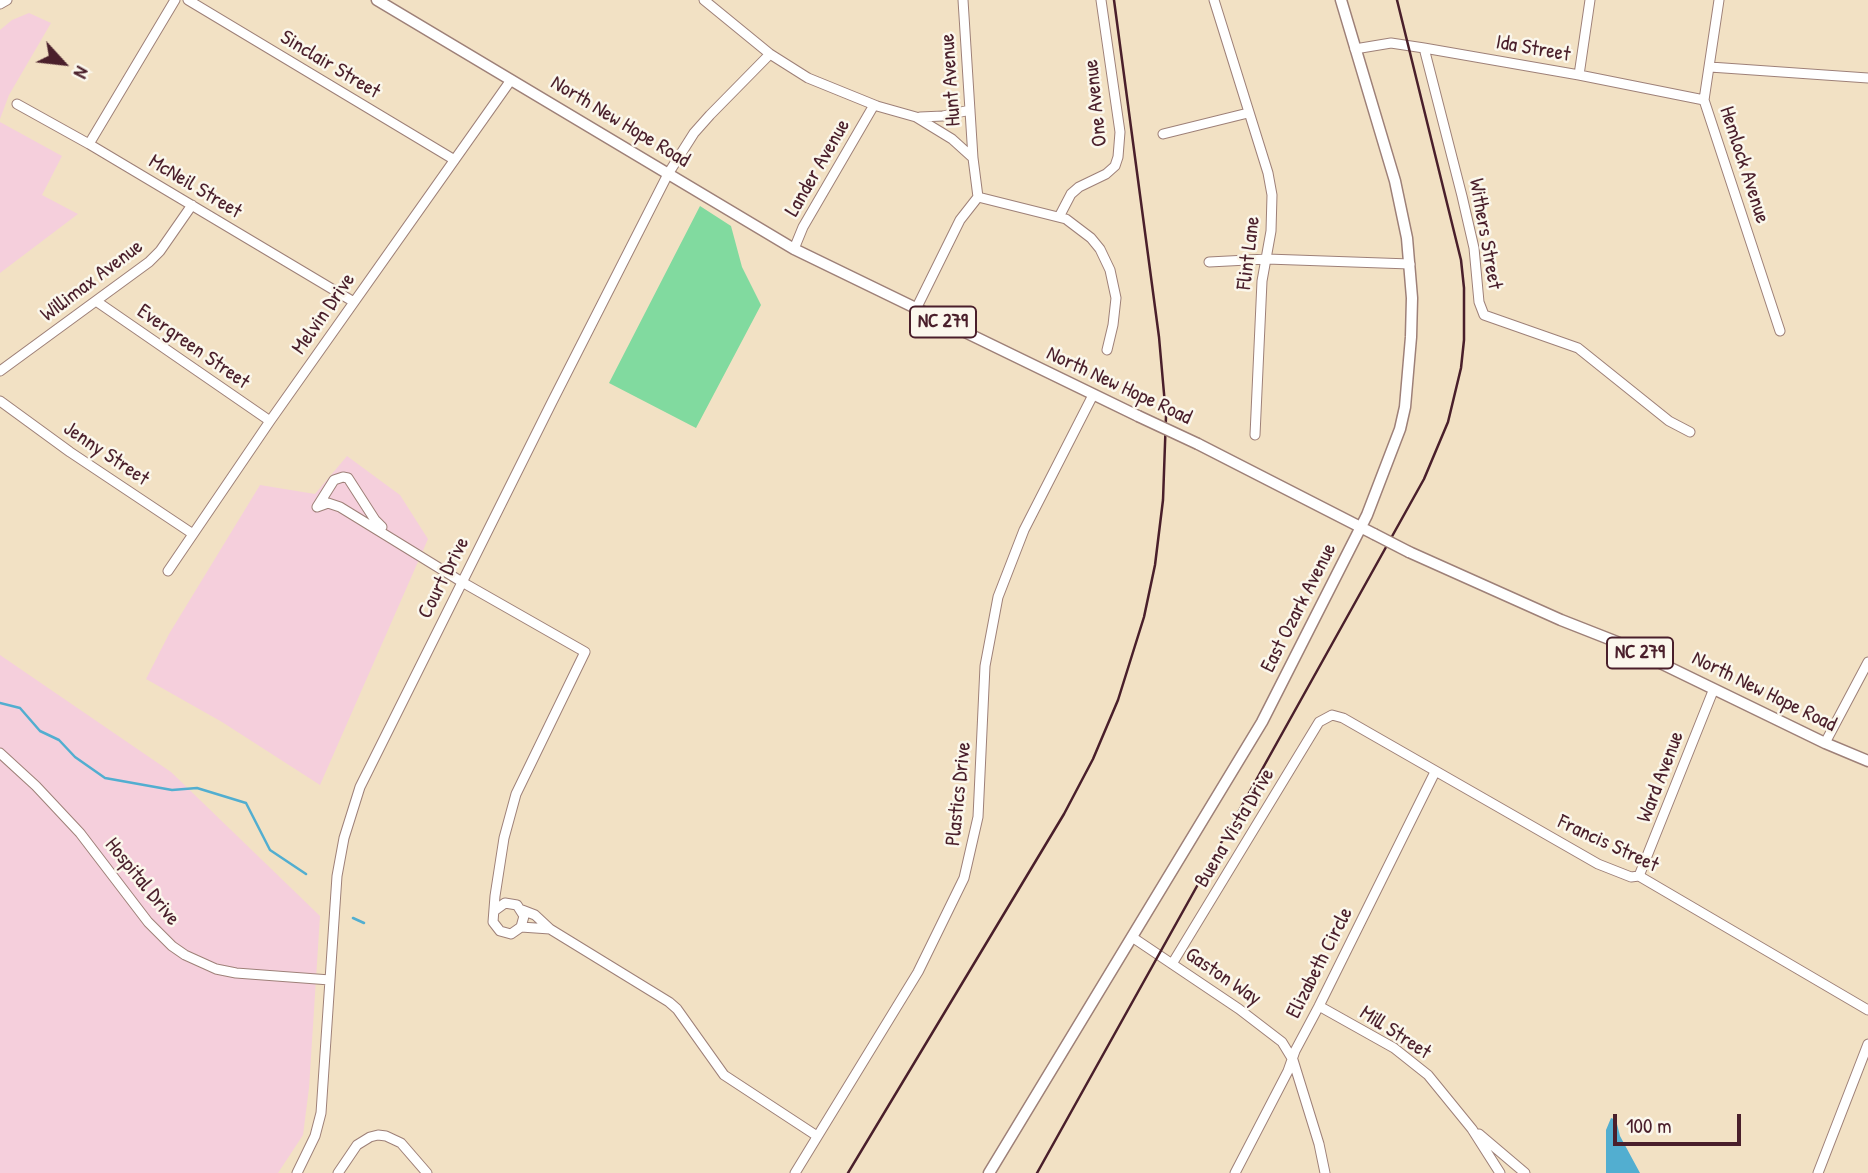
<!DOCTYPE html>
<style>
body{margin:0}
#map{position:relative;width:1868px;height:1173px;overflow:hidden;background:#f2e1c4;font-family:"Patrick Hand",sans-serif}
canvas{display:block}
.north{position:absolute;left:28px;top:28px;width:70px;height:70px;-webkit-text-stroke:5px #fbf7ec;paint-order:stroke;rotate:117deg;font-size:19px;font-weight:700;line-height:28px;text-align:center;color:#4a1f2b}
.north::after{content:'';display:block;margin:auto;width:24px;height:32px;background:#4a1f2b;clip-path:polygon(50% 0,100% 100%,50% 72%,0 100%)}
.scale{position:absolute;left:1613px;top:1114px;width:128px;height:32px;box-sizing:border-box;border:4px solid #4a1f2b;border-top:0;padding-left:9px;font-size:21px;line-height:24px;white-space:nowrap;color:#4a1f2b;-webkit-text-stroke:5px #fbf7ec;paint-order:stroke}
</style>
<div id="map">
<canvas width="1868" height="1173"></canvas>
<div class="north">N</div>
<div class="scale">100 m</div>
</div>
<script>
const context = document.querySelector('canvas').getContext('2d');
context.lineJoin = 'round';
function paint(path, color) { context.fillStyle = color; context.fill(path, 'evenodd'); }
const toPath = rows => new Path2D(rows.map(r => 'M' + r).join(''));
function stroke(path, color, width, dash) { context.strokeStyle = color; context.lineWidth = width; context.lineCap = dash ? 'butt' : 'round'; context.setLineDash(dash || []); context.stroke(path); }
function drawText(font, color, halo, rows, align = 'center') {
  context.font = font + ' "Patrick Hand",sans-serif'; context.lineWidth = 5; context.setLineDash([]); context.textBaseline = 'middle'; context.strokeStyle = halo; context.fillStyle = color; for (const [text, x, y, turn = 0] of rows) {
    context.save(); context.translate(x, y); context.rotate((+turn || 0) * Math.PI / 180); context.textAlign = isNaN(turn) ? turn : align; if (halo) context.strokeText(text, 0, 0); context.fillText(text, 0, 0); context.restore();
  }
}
const built = toPath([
 [29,13,51,23,9,95,0,119,0,30,12,20],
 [0,122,62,156,42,195,78,214,0,273],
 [347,456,400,495,428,539,320,785,222,722,146,679,169,634,260,485,315,494],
 [0,655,171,772,320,916,309,1088,303,1135,278,1173,0,1173]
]);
const green = toPath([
 [700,206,731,226,742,267,761,305,696,428,609,383]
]);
const water = toPath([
 [1611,1118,1616,1120,1620,1136,1640,1173,1606,1173,1606,1130]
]);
const stream = toPath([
 [0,703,20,708,40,731,59,740,75,757,105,778,172,790,197,788,246,803,270,850,306,874],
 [353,918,364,923]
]);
const minor = toPath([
 [188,0,453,159],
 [704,0,770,54,808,78,877,106,916,117,952,139,973,158,978,197],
 [963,0,973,158],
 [1214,0,1268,173,1272,195,1271,231,1262,281,1255,435],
 [1719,0,1704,100,1780,331],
 [0,4,7,0],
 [1424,48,1462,196,1474,248,1479,302,1484,315,1578,348,1669,421,1690,432],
 [1355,49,1391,43,1424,48,1579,75,1704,100],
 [1710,67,1868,78],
 [1579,75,1590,0],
 [17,104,89,144,354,302],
 [920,117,943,116,970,110],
 [1163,134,1248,113],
 [89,144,175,0],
 [978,197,1066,219,1091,238,1100,249,1110,270,1116,298,1113,325,1107,350],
 [1059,217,1071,194,1079,187,1106,174,1115,166,1118,157,1120,132,1101,0],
 [794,249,803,227,874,105],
 [1209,262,1267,259,1410,264],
 [96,301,270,421],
 [916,309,960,220,978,197],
 [0,371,149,262,160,251,192,205],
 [0,401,70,452,193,534],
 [317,507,328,503,340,507,462,582,585,652,516,794,504,838,495,896,493,922,500,931,511,934,521,927,550,929],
 [317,507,334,480,343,477,348,478,375,520,382,527],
 [168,571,270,421,511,80],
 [1825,743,1868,662],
 [0,753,36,786,80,833,148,922,172,946,185,955,216,969,236,973,330,980],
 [1639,876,1713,691],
 [522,910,535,915,550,929,669,1002,677,1009,724,1075,817,1136],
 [494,911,505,903,517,905,524,916,521,927],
 [1132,937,1239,1009,1282,1042,1293,1060,1319,1144,1325,1173],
 [1172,964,1319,722,1332,715,1343,718,1598,864,1631,877,1639,876,1868,1010],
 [1319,1006,1394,1048,1428,1075,1472,1129,1500,1173],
 [1479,1134,1525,1173],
 [297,1173,315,1136,321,1113,337,876,344,838,360,787,552,402,668,174,694,133,710,115,770,54],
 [338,1173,357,1145,370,1137,378,1135,386,1136,401,1143,427,1173],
 [795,1173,918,972,964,878,978,817,985,666,998,597,1024,530,1093,395],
 [1235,1173,1288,1071,1295,1051,1319,1006,1435,772],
 [1818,1173,1868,1044]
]);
const major = toPath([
 [377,0,794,249,1138,416],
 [1198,444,1374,534],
 [1409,552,1561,620,1617,642,1825,743,1868,761],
 [989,1173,1262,722,1367,515,1400,429,1405,407,1411,337,1412,298,1407,238,1395,181,1341,0]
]);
const rail = toPath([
 [848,1173,1064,814,1093,759,1118,700,1144,617,1155,565,1163,500,1166,416,1159,337,1114,0],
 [1037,1173,1424,479,1448,422,1461,368,1464,340,1464,288,1461,260,1397,0]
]);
const majorBridge = toPath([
 [1138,416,1198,444],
 [1374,534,1409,552]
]);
const shields = [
 [943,322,66],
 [1640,653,66]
];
const shieldNames = [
 ["NC 279",943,322],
 ["NC 279",1640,653]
];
const streetNames = [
 ["Ida Street",1533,49,10],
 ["Sinclair Street",330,65,31],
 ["Hunt Avenue",951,80,-94],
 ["One Avenue",1096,103,-96],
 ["North New Hope Road",620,122,31],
 ["Hemlock Avenue",1744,165,72],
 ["Lander Avenue",818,168,-60],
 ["McNeil Street",195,187,31],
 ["Withers Street",1485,234,80],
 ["Flint Lane",1249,253,-83],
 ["Willimax Avenue",92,281,-37],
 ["Melvin Drive",324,314,-55],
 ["Evergreen Street",193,347,35],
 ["North New Hope Road",1119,386,25],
 ["Jenny Street",106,454,34],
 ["Court Drive",444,578,-63],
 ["East Ozark Avenue",1299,608,-63],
 ["North New Hope Road",1764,692,26],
 ["Ward Avenue",1661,777,-69],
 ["Plastics Drive",959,794,-84],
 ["Buena Vista Drive",1235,828,-59],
 ["Francis Street",1608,844,25],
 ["Hospital Drive",142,882,51],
 ["Elizabeth Circle",1320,963,-63],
 ["Gaston Way",1223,977,34],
 ["Mill Street",1395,1033,33]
];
paint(built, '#f5cfdc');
paint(green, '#81da9f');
paint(water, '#52aed0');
stroke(stream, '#52aed0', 2.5);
stroke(minor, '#9e8078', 11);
stroke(major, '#9e8078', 13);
stroke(minor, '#fff', 9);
stroke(major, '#fff', 10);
stroke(rail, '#4a1f2b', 2.5);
stroke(majorBridge, '#9e8078', 13, []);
stroke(majorBridge, '#fff', 10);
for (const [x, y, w] of shields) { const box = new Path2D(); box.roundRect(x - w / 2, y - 15.5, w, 31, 5); context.fillStyle = '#fbf7ec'; context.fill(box); stroke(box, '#4a1f2b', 2); }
drawText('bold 19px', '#4a1f2b', null, shieldNames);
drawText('21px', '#4a1f2b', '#fbf7ec', streetNames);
</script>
